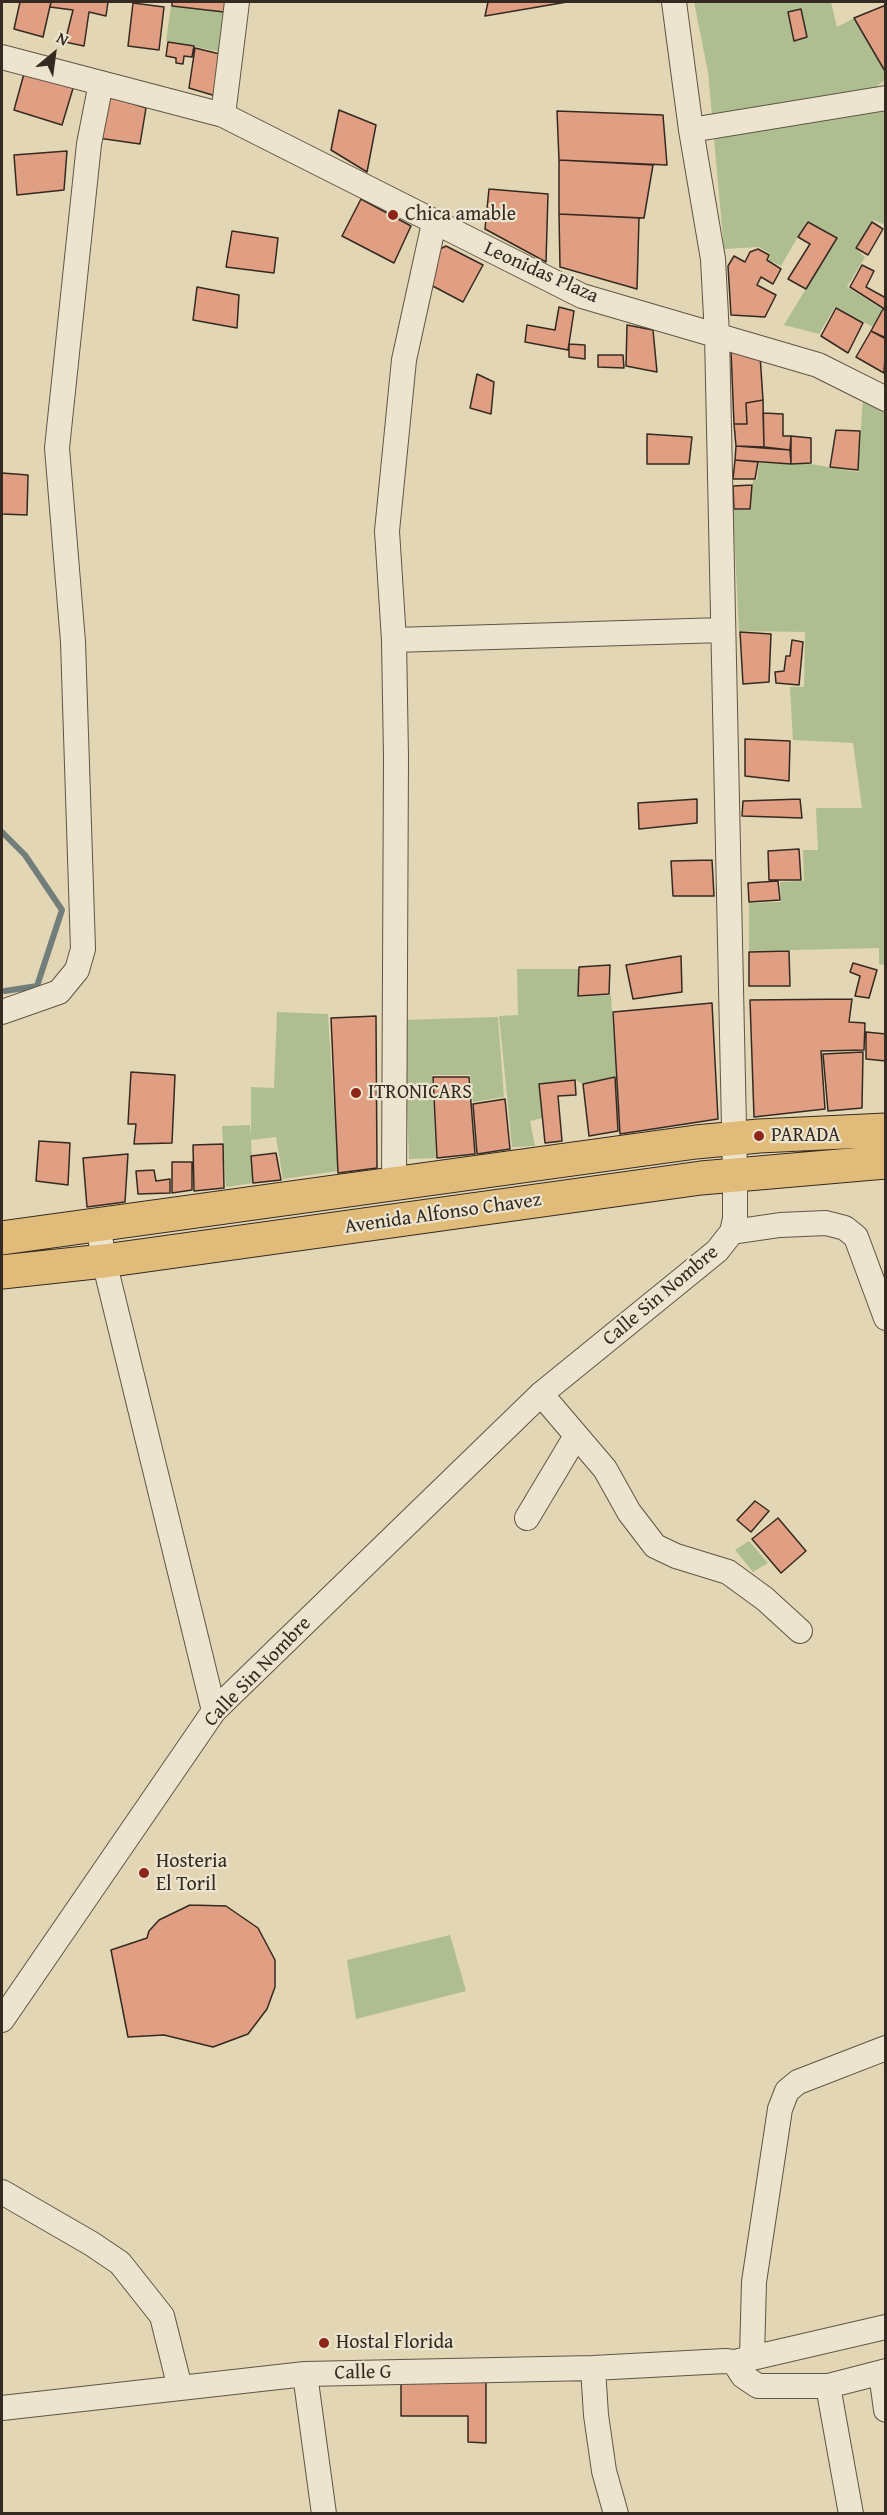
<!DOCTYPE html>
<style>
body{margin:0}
#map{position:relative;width:887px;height:2515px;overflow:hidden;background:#e2d6b4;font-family:"Gentium Book Plus",serif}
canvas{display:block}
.frame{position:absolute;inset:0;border:3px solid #342a21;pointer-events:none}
.north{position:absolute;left:24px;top:24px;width:60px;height:60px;-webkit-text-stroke:4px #ece4ce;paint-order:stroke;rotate:29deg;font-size:16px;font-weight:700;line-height:24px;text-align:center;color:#342a21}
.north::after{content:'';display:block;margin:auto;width:21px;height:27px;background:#342a21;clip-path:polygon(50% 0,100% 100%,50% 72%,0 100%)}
</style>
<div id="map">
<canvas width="887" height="2515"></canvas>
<div class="frame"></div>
<div class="north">N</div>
</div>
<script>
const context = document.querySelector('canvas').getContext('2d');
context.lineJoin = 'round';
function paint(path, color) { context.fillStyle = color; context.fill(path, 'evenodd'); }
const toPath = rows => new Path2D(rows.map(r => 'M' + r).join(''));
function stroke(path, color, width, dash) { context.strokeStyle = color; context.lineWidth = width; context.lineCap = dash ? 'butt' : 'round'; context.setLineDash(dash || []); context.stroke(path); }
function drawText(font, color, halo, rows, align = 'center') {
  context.font = font + ' "Gentium Book Plus",serif'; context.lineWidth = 4.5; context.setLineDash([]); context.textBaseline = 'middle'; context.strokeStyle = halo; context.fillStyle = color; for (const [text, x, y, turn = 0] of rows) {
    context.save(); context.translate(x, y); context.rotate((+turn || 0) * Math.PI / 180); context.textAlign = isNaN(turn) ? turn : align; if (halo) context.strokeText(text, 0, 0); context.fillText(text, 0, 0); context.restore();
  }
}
const green = toPath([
 [694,2,831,2,837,27,854,18,885,73,885,80,877,86,885,104,885,225,873,220,855,248,865,257,847,287,882,309,873,327,835,307,819,334,784,325,837,237,807,221,781,266,769,260,770,254,759,247,724,249,708,72],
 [171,6,224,12,221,52,166,41],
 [863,398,885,411,885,965,879,964,879,948,749,951,749,903,781,902,780,882,804,881,803,850,818,850,816,808,862,808,853,743,793,740,790,687,804,687,805,632,739,631,733,510,750,510,753,480,757,480,759,463,811,464,858,472],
 [517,969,578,969,578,997,611,995,616,1076,583,1084,574,1079,539,1084,542,1118,530,1121,535,1146,512,1147,499,1016,518,1015],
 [277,1012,328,1014,338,1171,283,1179,276,1137,251,1140,253,1183,226,1187,222,1126,250,1125,251,1136,251,1087,274,1088],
 [498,1017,504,1097,473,1102,470,1075,432,1075,436,1158,409,1159,404,1020],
 [749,1541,768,1563,753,1572,735,1550],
 [450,1935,466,1991,356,2019,347,1960]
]);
const stream = toPath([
 [2,832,25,855,62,910,37,986,5,991]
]);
const building = toPath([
 [20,2,51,2,43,37,14,29,20,2],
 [51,2,108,2,106,16,89,12,84,46,65,42,73,10,50,7,51,2],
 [172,2,225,2,224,12,172,6,172,2],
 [488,2,567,2,485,16,488,2],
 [133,3,164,7,159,50,128,46,133,3],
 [886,5,886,73,854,18,886,5],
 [801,9,807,37,794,41,788,12,801,9],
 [168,42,194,46,192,57,184,56,183,64,176,63,176,58,166,56,168,42],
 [195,48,224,55,219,97,189,88,195,48],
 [25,70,74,85,62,125,14,110,25,70],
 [107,95,146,108,140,144,98,138,107,95],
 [339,110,376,125,367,172,331,150,339,110],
 [557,111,663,115,667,165,559,160,557,111],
 [67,151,64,190,17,195,14,155,67,151],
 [559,160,653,165,644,218,559,214,559,160],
 [489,189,548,194,546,262,485,229,489,189],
 [361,199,411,226,394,263,342,236,361,199],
 [559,214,639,218,637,289,560,267,559,214],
 [808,222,837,238,806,289,788,279,810,244,798,237,808,222],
 [872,222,883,229,868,255,856,248,872,222],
 [232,231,278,238,274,273,226,267,232,231],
 [446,246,483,265,463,302,427,283,440,249,446,246],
 [758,249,769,255,767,260,781,269,773,284,761,277,757,285,776,295,765,317,731,315,728,266,734,256,745,262,750,252,758,249],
 [862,265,874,271,866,287,886,298,886,310,850,287,862,265],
 [197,287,239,295,237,328,193,320,197,287],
 [559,307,574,311,568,350,525,342,527,325,555,330,559,307],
 [836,308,863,323,848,353,821,336,836,308],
 [883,309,886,310,886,338,871,331,883,309],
 [627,325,653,330,657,372,626,366,627,325],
 [871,331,886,339,884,373,856,357,871,331],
 [569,344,585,345,585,359,569,357,569,344],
 [731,351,760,355,763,400,746,403,747,424,734,424,731,351],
 [598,355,623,355,624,368,598,367,598,355],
 [477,374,494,382,491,414,470,408,477,374],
 [763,400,764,447,736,446,734,424,747,424,746,403,763,400],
 [763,413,783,414,783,436,791,436,790,450,764,447,763,413],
 [836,430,860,431,858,470,830,467,836,430],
 [647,434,692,437,689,464,647,464,647,434],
 [791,436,811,438,811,463,791,464,791,436],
 [736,446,790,450,791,464,735,460,736,446],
 [735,460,758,462,755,479,733,479,735,460],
 [2,473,28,475,27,515,2,514,2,473],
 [752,485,750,509,734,509,733,486,752,485],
 [740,632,771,634,769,682,743,684,740,632],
 [792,640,803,642,799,685,776,683,775,672,784,671,786,656,790,656,792,640],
 [745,739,790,741,789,781,745,776,745,739],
 [697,799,697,823,639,829,638,803,697,799],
 [800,799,802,818,742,816,743,801,800,799],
 [799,849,801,880,769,880,768,851,799,849],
 [712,860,714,896,673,896,671,861,712,860],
 [778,881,780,900,749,902,748,883,778,881],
 [789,951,790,986,749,986,749,952,789,951],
 [681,956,682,992,633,999,626,965,681,956],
 [853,963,877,970,869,998,855,996,860,976,850,972,853,963],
 [610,965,609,994,578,996,579,967,610,965],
 [852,999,849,1022,865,1023,864,1050,821,1051,825,1109,754,1117,750,1000,852,999],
 [712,1003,718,1119,620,1134,613,1012,712,1003],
 [376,1016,377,1168,338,1173,331,1018,376,1016],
 [866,1032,886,1034,886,1061,866,1059,866,1032],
 [863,1052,862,1108,828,1111,823,1054,863,1052],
 [131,1072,175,1075,172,1143,134,1144,136,1124,128,1124,131,1072],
 [433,1077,469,1077,475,1154,437,1158,433,1077],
 [615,1077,618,1131,589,1136,583,1084,615,1077],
 [575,1080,576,1095,558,1096,562,1141,545,1143,539,1084,575,1080],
 [505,1099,510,1149,477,1154,473,1104,505,1099],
 [39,1141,70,1143,68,1185,36,1181,39,1141],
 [223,1144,224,1188,194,1191,193,1145,223,1144],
 [276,1153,281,1180,253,1183,251,1156,276,1153],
 [128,1154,125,1202,87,1207,83,1158,128,1154],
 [172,1162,192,1162,192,1190,172,1193,172,1162],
 [154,1170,156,1181,170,1179,170,1193,138,1194,136,1171,154,1170],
 [755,1501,769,1511,751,1532,737,1520,755,1501],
 [778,1518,806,1551,781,1573,752,1539,778,1518],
 [190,1905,226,1906,258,1928,275,1960,275,1987,267,2009,248,2034,213,2047,164,2035,128,2037,111,1950,147,1938,149,1931,159,1920,190,1905],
 [401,2381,486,2381,486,2443,468,2442,468,2416,401,2416,401,2381]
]);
const street = toPath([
 [2,57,223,115,582,296,818,365,886,399],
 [223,115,237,2],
 [691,130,886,98],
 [394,640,723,630],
 [2,1012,59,992,77,970,83,949,73,642,57,448,89,144,101,83],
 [394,1184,396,757,394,640,387,531,404,360,434,223],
 [98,1224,104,1261,214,1711],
 [732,1232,780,1225,826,1223,845,1228,856,1237,886,1318],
 [541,1394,605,1469,629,1512,655,1546,676,1556,728,1572,765,1599,800,1631],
 [527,1518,576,1436],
 [2,2020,214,1711,541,1394,717,1251,732,1232,735,1219,735,1174,717,335,713,259,691,130,674,2],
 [2,2192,92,2244,120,2263,162,2316,180,2388],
 [752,2357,754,2282,780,2109,787,2091,798,2082,886,2048],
 [739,2361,886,2327],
 [593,2368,596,2415,604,2471,616,2514],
 [881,2373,886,2410],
 [305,2374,324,2514],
 [828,2386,851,2514],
 [2,2408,305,2374,593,2368,725,2361,734,2362,743,2376,758,2386,828,2386,886,2371]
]);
const primary = toPath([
 [2,1238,696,1142,759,1136,886,1130],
 [2,1272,104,1261,701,1178,886,1162]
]);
const markers = [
 [393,215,6,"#8f2418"],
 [356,1093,6,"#8f2418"],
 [759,1136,6,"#8f2418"],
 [144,1873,6,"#8f2418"],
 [324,2343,6,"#8f2418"]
];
const poiNames = [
 ["Chica amable",405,215],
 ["ITRONICARS",368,1093],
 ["PARADA",771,1136],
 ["Hosteria",156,1862],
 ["El Toril",156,1885],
 ["Hostal Florida",336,2343]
];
const streetNames = [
 ["Leonidas Plaza",541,273,24],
 ["Avenida Alfonso Chavez",443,1214,-8],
 ["Calle Sin Nombre",661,1296,-40],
 ["Calle Sin Nombre",258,1672,-46],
 ["Calle G",363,2373,-1]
];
paint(green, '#afbe90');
stroke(stream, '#717e7c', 6);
paint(building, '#e09e82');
stroke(building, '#342a21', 1.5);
stroke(street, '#605546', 26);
stroke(primary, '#342a21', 35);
stroke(street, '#ece4ce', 24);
stroke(primary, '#e1bb7a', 33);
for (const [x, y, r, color] of markers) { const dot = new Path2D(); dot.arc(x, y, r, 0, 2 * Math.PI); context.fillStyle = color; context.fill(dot); stroke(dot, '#ece4ce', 2); }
drawText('20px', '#342a21', '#ece4ce', poiNames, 'left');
drawText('20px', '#342a21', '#ece4ce', streetNames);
</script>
